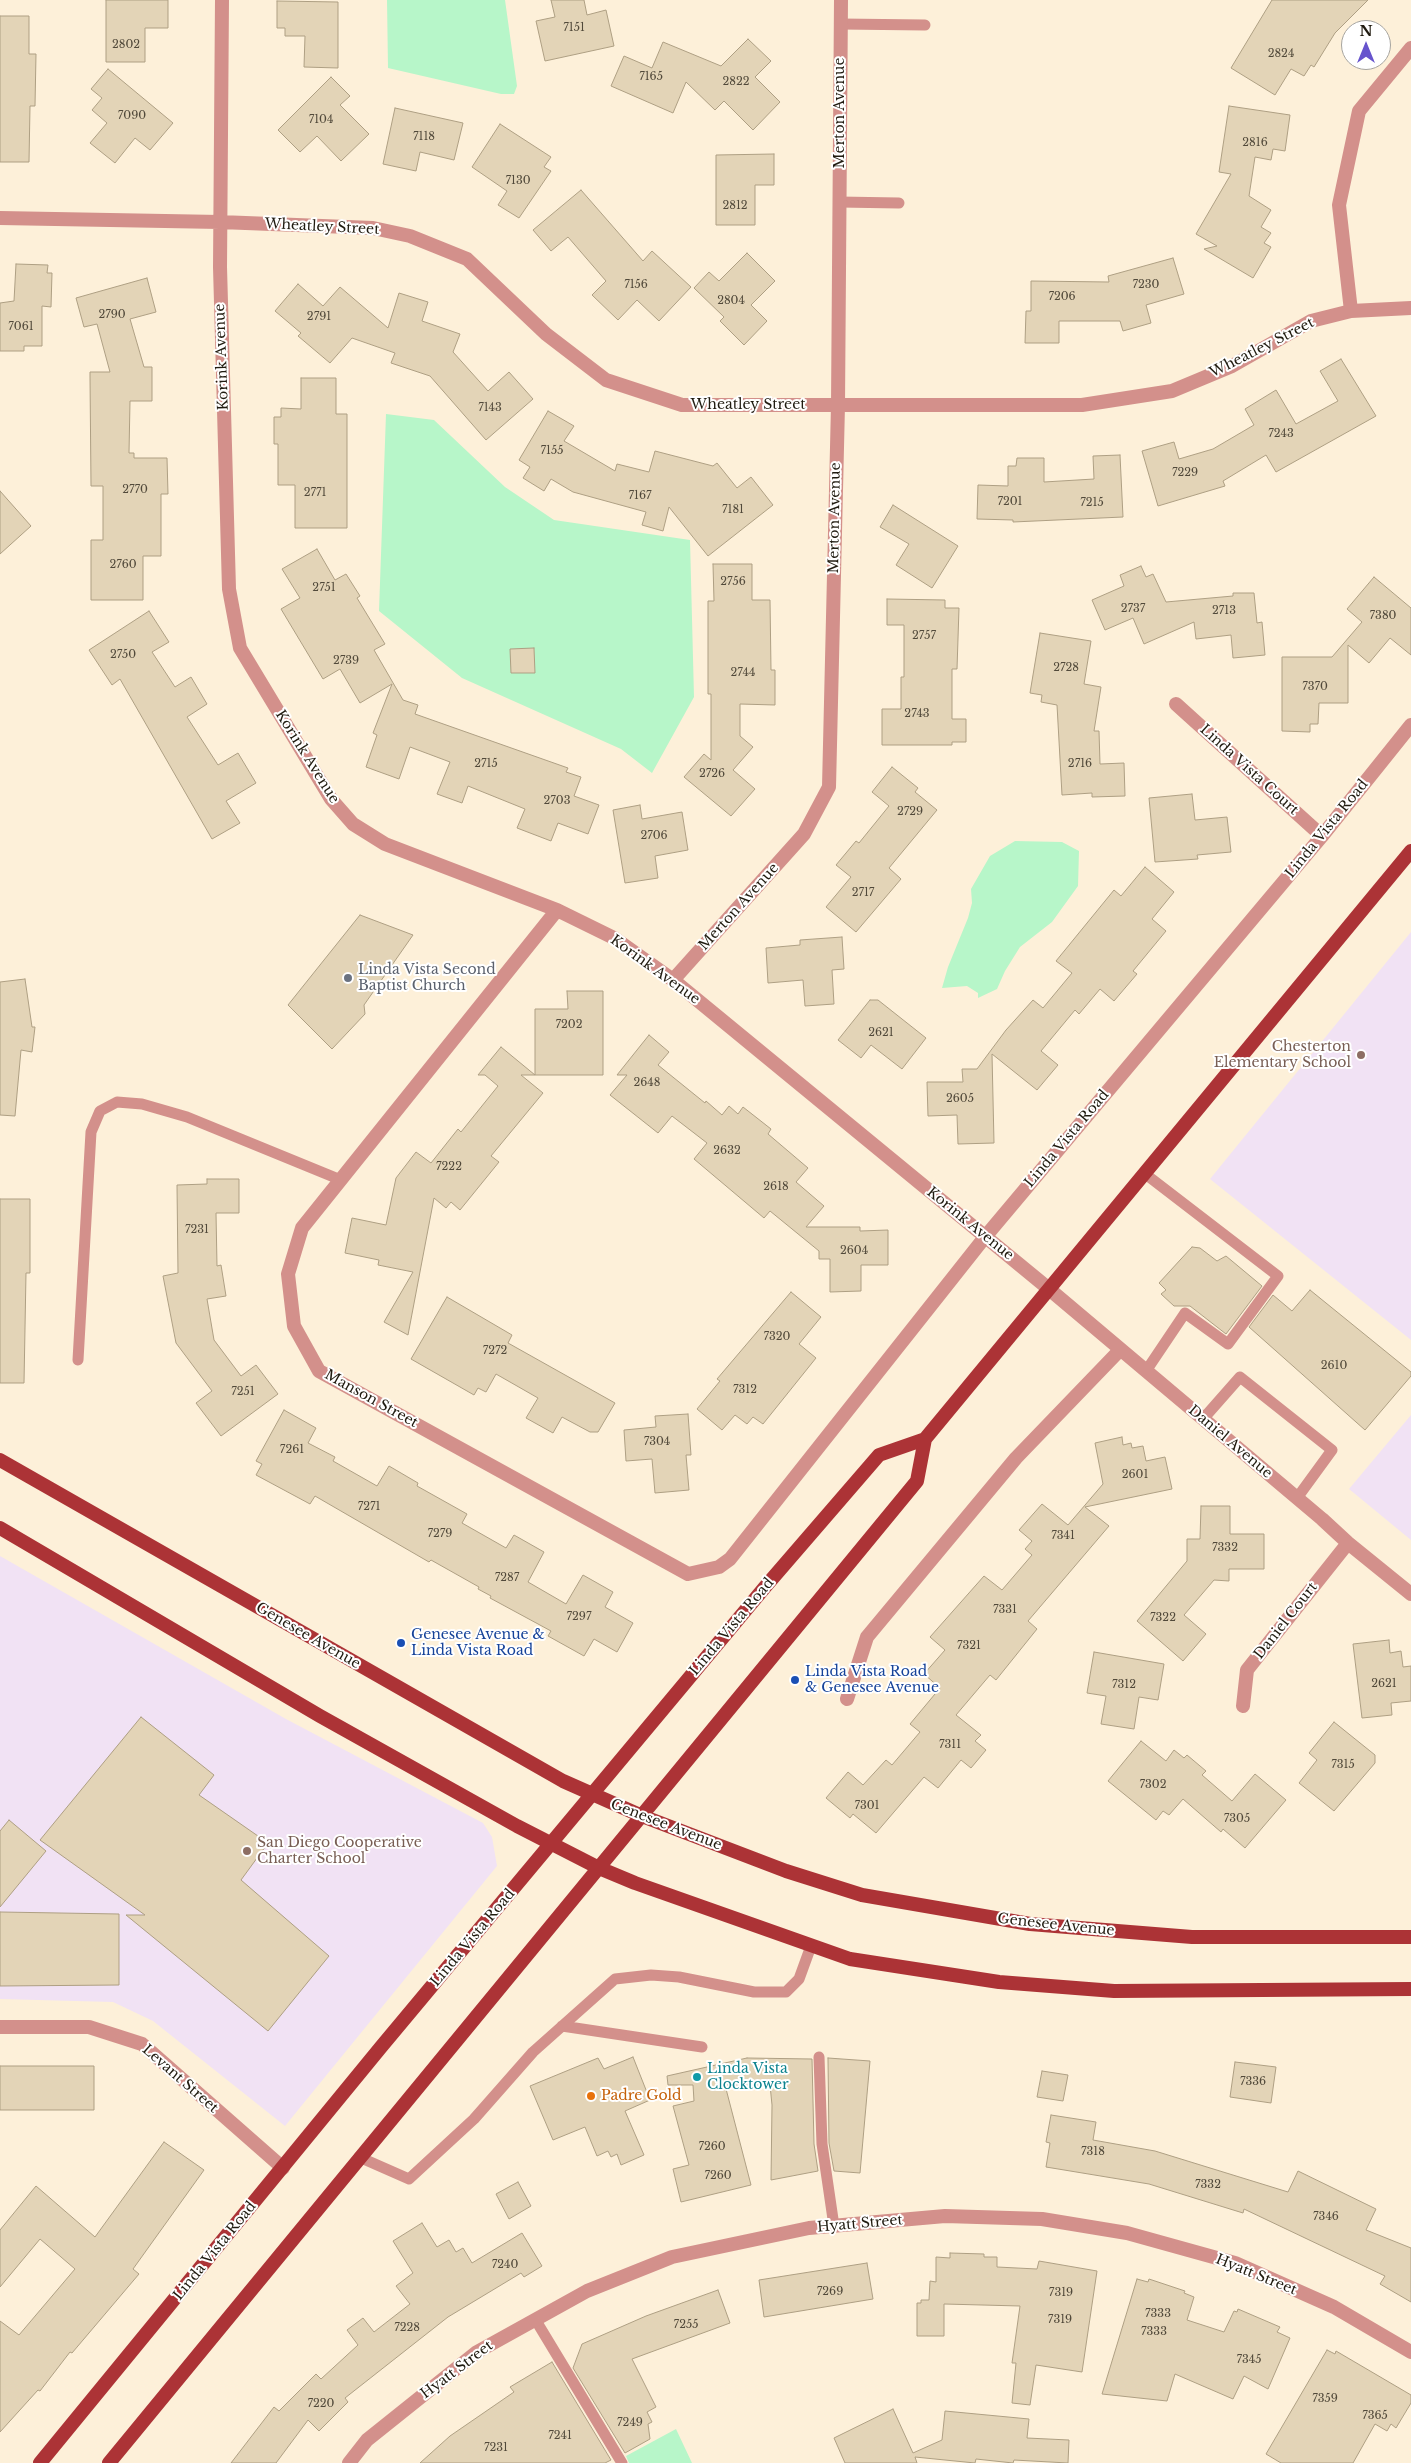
<!DOCTYPE html>
<style>
body{margin:0}
#map{position:relative;width:1411px;height:2463px;overflow:hidden;background:#fdf0d9;font-family:"Libre Baskerville",serif}
canvas{display:block}
.north{position:absolute;left:1341px;top:20px;width:50px;height:50px;box-sizing:border-box;background:#fff;border:1px solid #a6a49f;border-radius:50%;rotate:0deg;font-size:14px;font-weight:700;line-height:20px;text-align:center;color:#201b10}
.north::after{content:'';display:block;margin:auto;width:18px;height:22px;background:#6754cd;clip-path:polygon(50% 0,100% 100%,50% 72%,0 100%)}
</style>
<div id="map">
<canvas width="1411" height="2463"></canvas>
<div class="north">N</div>
</div>
<script>
const context = document.querySelector('canvas').getContext('2d');
context.lineJoin = 'round';
function paint(path, color) { context.fillStyle = color; context.fill(path, 'evenodd'); }
const toPath = rows => new Path2D(rows.map(r => 'M' + r).join(''));
function stroke(path, color, width, dash) { context.strokeStyle = color; context.lineWidth = width; context.lineCap = dash ? 'butt' : 'round'; context.setLineDash(dash || []); context.stroke(path); }
function drawText(font, color, halo, rows, align = 'center') {
  context.font = font + ' "Libre Baskerville",serif'; context.lineWidth = 4; context.setLineDash([]); context.textBaseline = 'middle'; context.strokeStyle = halo; context.fillStyle = color; for (const [text, x, y, turn = 0] of rows) {
    context.save(); context.translate(x, y); context.rotate((+turn || 0) * Math.PI / 180); context.textAlign = isNaN(turn) ? turn : align; if (halo) context.strokeText(text, 0, 0); context.fillText(text, 0, 0); context.restore();
  }
}
const education = toPath([
 [1411,932,1411,1340,1210,1179],
 [1411,1415,1411,1540,1349,1489],
 [0,1556,286,1719,483,1823,492,1837,497,1866,285,2126,153,2021,113,2002,0,1999]
]);
const green = toPath([
 [387,0,505,0,517,86,514,94,501,94,388,68],
 [386,414,434,420,505,487,554,520,690,540,694,697,652,773,621,749,462,678,379,611],
 [1015,841,1062,842,1079,851,1078,886,1052,922,1020,947,1005,971,997,989,978,998,978,993,967,986,942,988,948,967,968,918,972,903,971,889,990,856],
 [676,2429,692,2463,629,2463,626,2456]
]);
const building = toPath([
 [106,0,168,0,168,28,145,28,145,62,106,62,106,0],
 [551,0,584,0,587,15,606,10,614,46,545,61,536,21,555,17,551,0],
 [1272,0,1368,0,1335,33,1314,67,1311,65,1304,76,1291,69,1275,95,1231,68,1272,0],
 [277,1,338,2,338,68,304,67,305,36,285,36,285,28,277,28,277,1],
 [0,16,29,16,29,54,36,54,35,106,30,106,29,162,0,162,0,16],
 [748,39,771,61,755,77,780,102,753,130,724,101,715,110,686,82,673,113,611,86,624,56,652,68,663,42,721,66,748,39],
 [108,69,173,123,150,150,135,138,115,163,90,143,107,123,92,110,102,98,91,89,108,69],
 [331,77,350,96,340,105,369,134,341,161,317,136,300,152,278,130,331,77],
 [1229,106,1290,115,1285,151,1273,149,1271,160,1255,157,1249,196,1271,210,1261,227,1271,233,1264,243,1271,247,1253,278,1204,249,1217,246,1196,234,1231,174,1219,172,1229,106],
 [395,108,463,123,454,160,420,152,416,171,383,164,395,108],
 [500,124,551,157,544,167,551,171,519,218,498,205,507,191,472,167,500,124],
 [774,154,774,185,755,185,755,225,716,225,716,155,774,154],
 [581,190,643,261,652,251,691,287,659,321,637,300,618,320,592,295,606,281,568,237,551,251,533,230,581,190],
 [747,253,775,281,751,305,767,321,744,345,720,321,724,317,694,288,709,272,719,281,747,253],
 [1173,258,1184,294,1146,305,1151,323,1123,331,1120,321,1059,321,1059,343,1025,343,1026,311,1031,311,1031,281,1109,282,1108,276,1173,258],
 [16,264,48,265,47,273,52,273,51,307,42,306,42,346,24,346,24,351,0,351,0,303,14,301,16,264],
 [147,278,156,312,130,319,144,367,152,367,152,401,130,401,129,453,134,453,134,458,167,458,168,494,161,494,161,556,143,556,143,600,91,600,91,540,103,540,103,486,91,486,90,377,90,372,110,372,97,324,84,327,76,298,147,278],
 [298,284,323,306,340,287,388,328,399,293,428,302,422,321,460,334,453,352,488,391,509,372,533,399,486,440,430,376,391,363,395,353,352,338,330,363,298,336,301,333,275,311,298,284],
 [1341,359,1376,416,1276,472,1266,455,1223,481,1225,486,1158,506,1142,451,1174,442,1179,459,1213,449,1254,425,1245,409,1276,390,1296,424,1338,401,1320,371,1341,359],
 [301,378,336,378,336,414,347,414,347,528,295,528,295,485,278,485,278,444,274,444,274,417,281,417,281,408,301,409,301,378],
 [548,411,574,426,564,441,615,471,617,464,649,472,655,451,713,466,717,463,737,488,751,477,773,505,708,556,669,507,663,531,642,525,646,512,573,492,551,479,544,491,523,478,530,467,519,460,548,411],
 [1120,455,1123,517,1013,522,1013,520,977,519,978,485,1008,486,1008,466,1016,466,1017,458,1044,458,1044,482,1094,479,1093,456,1120,455],
 [0,491,31,526,0,554,0,491],
 [893,505,958,546,932,588,896,565,909,544,880,527,893,505],
 [317,549,335,580,346,574,360,596,357,598,385,644,374,650,403,700,418,705,415,714,568,768,566,772,581,777,574,796,599,805,588,834,558,823,551,841,517,828,525,809,468,786,462,803,437,794,450,762,410,747,399,779,366,767,377,735,373,733,392,684,360,703,340,669,323,679,281,609,300,598,282,569,317,549],
 [713,564,752,564,752,600,770,600,771,670,775,670,775,705,740,704,740,736,753,747,733,770,755,789,731,816,684,777,704,754,711,760,711,694,708,694,708,601,714,601,713,564],
 [1141,566,1146,577,1153,574,1166,602,1233,596,1233,593,1254,593,1257,623,1262,622,1265,655,1233,658,1231,635,1196,639,1194,622,1144,644,1133,618,1105,630,1092,600,1124,586,1120,575,1141,566],
 [1374,577,1411,608,1411,655,1390,638,1369,663,1348,645,1348,703,1319,703,1318,724,1310,724,1310,732,1282,731,1282,657,1332,657,1362,622,1347,609,1374,577],
 [887,599,945,600,945,608,959,608,957,669,952,669,952,719,966,719,966,742,952,742,952,745,882,745,882,709,901,709,901,677,904,677,904,625,887,625,887,599],
 [149,611,169,642,152,652,175,687,191,677,207,704,187,717,218,765,238,753,256,783,226,801,240,823,212,839,120,679,112,685,89,650,149,611],
 [1040,633,1091,641,1084,684,1101,687,1094,731,1099,731,1100,764,1124,763,1125,796,1092,797,1092,793,1062,795,1057,705,1041,702,1042,695,1030,693,1040,633],
 [534,648,535,673,511,673,510,649,534,648],
 [892,767,918,788,915,792,937,810,889,868,901,879,856,932,826,907,851,877,836,865,856,841,859,843,889,806,872,792,892,767],
 [1192,794,1195,820,1227,817,1231,852,1197,855,1198,859,1155,862,1149,798,1192,794],
 [640,805,642,819,682,812,688,850,655,856,658,878,625,883,613,810,640,805],
 [1145,867,1174,892,1152,919,1166,931,1133,971,1137,974,1114,1001,1100,989,1079,1014,1075,1010,1041,1051,1058,1065,1037,1090,992,1054,994,1143,958,1144,957,1115,928,1116,927,1082,963,1082,962,1069,977,1069,1006,1030,1033,1000,1043,1008,1072,973,1056,961,1114,890,1121,896,1145,867],
 [360,915,413,935,364,1005,365,1014,332,1049,288,1005,360,915],
 [842,937,844,969,832,970,834,1004,805,1006,803,980,768,983,766,948,800,945,800,940,842,937],
 [25,979,32,1027,35,1027,32,1052,21,1050,15,1116,0,1115,0,982,25,979],
 [567,991,603,991,603,1075,535,1075,535,1009,568,1009,567,991],
 [870,1000,878,1000,926,1038,902,1069,871,1045,861,1058,838,1040,870,1000],
 [649,1035,669,1052,658,1065,705,1103,706,1101,722,1115,729,1106,738,1114,743,1107,771,1129,768,1134,808,1168,796,1182,824,1206,806,1227,860,1227,860,1231,888,1230,888,1265,861,1265,861,1291,830,1292,830,1259,819,1259,819,1251,770,1211,764,1218,694,1159,707,1143,672,1116,658,1133,610,1095,627,1075,617,1075,649,1035],
 [501,1047,535,1075,521,1075,543,1093,491,1156,499,1162,460,1210,451,1202,446,1208,434,1198,408,1335,384,1322,413,1272,378,1265,379,1260,345,1253,352,1218,386,1225,396,1178,416,1152,431,1163,458,1129,461,1132,498,1086,485,1075,478,1075,501,1047],
 [207,1179,239,1179,239,1213,216,1213,217,1266,221,1265,226,1296,207,1299,214,1340,241,1376,256,1365,278,1394,221,1436,196,1403,212,1391,176,1343,163,1276,178,1273,177,1185,207,1184,207,1179],
 [0,1199,30,1199,30,1273,26,1273,24,1383,0,1383,0,1199],
 [1192,1247,1200,1248,1217,1261,1226,1256,1262,1286,1226,1334,1190,1306,1174,1306,1161,1294,1166,1290,1159,1283,1192,1247],
 [1310,1290,1411,1372,1411,1376,1365,1430,1249,1327,1273,1295,1292,1311,1310,1290],
 [791,1292,821,1317,799,1344,816,1358,763,1424,753,1417,747,1424,735,1415,722,1430,697,1409,720,1381,717,1379,791,1292],
 [447,1297,512,1335,508,1343,615,1403,598,1432,590,1432,562,1417,553,1433,526,1418,538,1398,496,1374,486,1392,478,1388,474,1395,411,1359,447,1297],
 [284,1410,316,1428,308,1443,335,1457,333,1461,377,1486,389,1466,418,1483,417,1486,467,1514,462,1523,506,1548,514,1535,544,1552,528,1582,566,1604,583,1575,613,1592,605,1607,633,1623,617,1652,594,1639,584,1656,548,1636,551,1631,490,1598,491,1596,478,1589,479,1587,431,1560,429,1562,315,1496,310,1504,256,1475,262,1464,256,1461,284,1410],
 [688,1414,691,1455,686,1455,689,1490,655,1493,652,1459,626,1461,624,1430,656,1427,655,1416,688,1414],
 [1122,1437,1123,1445,1131,1443,1132,1448,1143,1446,1146,1461,1165,1457,1172,1489,1085,1507,1109,1526,1028,1621,1037,1629,996,1680,990,1675,956,1715,981,1735,975,1741,986,1750,971,1768,961,1760,938,1788,924,1777,876,1833,853,1814,850,1818,826,1798,848,1772,863,1785,886,1760,892,1765,920,1732,910,1724,940,1688,924,1674,945,1650,930,1637,984,1576,1002,1590,1032,1555,1025,1549,1032,1541,1019,1530,1042,1504,1068,1525,1103,1484,1095,1443,1122,1437],
 [1201,1506,1230,1506,1230,1534,1264,1534,1264,1569,1229,1569,1229,1581,1214,1580,1184,1615,1206,1634,1183,1661,1137,1621,1187,1561,1187,1539,1200,1539,1201,1506],
 [1389,1640,1390,1653,1401,1651,1403,1667,1411,1666,1411,1701,1391,1703,1392,1715,1362,1718,1353,1644,1389,1640],
 [1094,1652,1164,1664,1158,1700,1139,1697,1134,1729,1101,1724,1106,1696,1087,1693,1094,1652],
 [141,1717,214,1775,199,1795,268,1843,241,1880,329,1956,268,2031,126,1915,145,1915,40,1840,141,1717],
 [1334,1722,1375,1755,1375,1763,1334,1811,1299,1783,1317,1760,1309,1753,1334,1722],
 [1141,1741,1166,1761,1174,1750,1184,1758,1187,1755,1206,1771,1202,1775,1232,1801,1255,1774,1286,1800,1245,1848,1223,1829,1221,1832,1183,1799,1169,1815,1163,1811,1156,1820,1108,1781,1141,1741],
 [9,1820,46,1851,0,1907,0,1831,9,1820],
 [0,1912,119,1914,119,1985,0,1986,0,1912],
 [633,2057,650,2100,625,2111,644,2155,621,2165,617,2154,611,2157,608,2151,597,2156,585,2127,553,2140,530,2086,598,2058,604,2069,633,2057],
 [747,2058,812,2059,814,2144,818,2171,771,2180,772,2105,770,2085,725,2085,751,2185,681,2202,673,2169,689,2165,673,2106,694,2101,693,2085,668,2085,667,2076,747,2058],
 [828,2058,870,2061,860,2173,834,2171,829,2143,828,2058],
 [1235,2062,1276,2067,1271,2103,1230,2097,1235,2062],
 [0,2066,94,2066,94,2110,0,2110,0,2066],
 [1042,2071,1068,2075,1063,2101,1037,2097,1042,2071],
 [1051,2115,1096,2122,1093,2140,1155,2151,1288,2192,1298,2171,1376,2209,1366,2230,1411,2248,1411,2302,1380,2284,1385,2276,1244,2209,1243,2213,1149,2184,1046,2167,1050,2143,1046,2142,1051,2115],
 [164,2142,204,2170,133,2269,139,2274,72,2353,70,2352,40,2391,38,2390,0,2432,0,2321,19,2335,75,2269,40,2239,0,2287,0,2230,36,2186,95,2237,164,2142],
 [518,2182,531,2206,509,2219,496,2194,518,2182],
 [422,2223,437,2247,449,2240,456,2252,463,2248,472,2263,522,2233,542,2266,524,2277,521,2273,448,2317,345,2398,348,2402,319,2431,308,2420,276,2463,231,2463,274,2407,279,2411,316,2374,321,2379,358,2345,347,2330,363,2318,374,2332,410,2304,396,2286,413,2273,393,2241,422,2223],
 [950,2253,984,2254,984,2257,997,2257,997,2267,1037,2269,1039,2261,1097,2271,1082,2372,1036,2365,1030,2405,1012,2403,1016,2363,1012,2363,1020,2306,944,2304,944,2336,917,2336,917,2303,921,2303,921,2300,929,2300,930,2281,936,2282,936,2257,950,2258,950,2253],
 [867,2263,873,2299,764,2317,759,2280,867,2263],
 [1137,2279,1148,2282,1149,2279,1185,2291,1184,2293,1194,2297,1187,2320,1224,2332,1234,2311,1237,2312,1238,2309,1280,2327,1277,2332,1290,2338,1268,2389,1244,2376,1233,2399,1175,2374,1167,2401,1102,2394,1137,2279],
 [718,2290,730,2323,632,2359,656,2407,647,2412,652,2422,648,2424,650,2439,625,2453,573,2368,582,2344,646,2316,718,2290],
 [1327,2350,1335,2354,1336,2351,1411,2395,1411,2403,1396,2428,1391,2424,1387,2431,1375,2424,1353,2463,1281,2463,1266,2454,1327,2350],
 [552,2362,611,2460,605,2463,420,2463,450,2436,514,2392,510,2387,552,2362],
 [893,2409,913,2453,942,2440,945,2411,1029,2419,1027,2438,1069,2440,1068,2463,1014,2460,1013,2463,976,2459,975,2463,915,2457,917,2463,845,2463,834,2438,893,2409]
]);
const service = toPath([
 [841,24,925,25],
 [839,202,899,203],
 [1144,1173,1278,1276,1228,1344,1185,1313,1146,1371],
 [78,1360,91,1132,100,1111,117,1102,142,1104,187,1117,341,1180],
 [1203,1419,1240,1377,1332,1450,1297,1498],
 [562,2026,702,2047],
 [819,2057,822,2144,834,2226],
 [359,2157,409,2179,474,2119,533,2052,615,1979,651,1975,679,1977,754,1992,786,1992,799,1979,811,1946],
 [535,2319,622,2463]
]);
const minor = toPath([
 [222,0,220,267,229,589,240,648,331,799,353,824,385,844,557,910,614,938,673,980,1049,1289,1322,1519,1348,1543,1411,1594],
 [0,218,220,222,373,228,410,236,467,259,546,334,606,380,682,405,1082,405,1172,391,1232,366,1311,321,1351,311,1411,308],
 [1351,311,1339,205,1359,111,1411,48],
 [1176,704,1322,836],
 [557,910,302,1228,288,1274,294,1326,319,1371,688,1574,719,1567,730,1559,985,1237,1322,836,1411,725],
 [673,980,804,834,829,787,838,405,841,0],
 [847,1699,867,1637,1016,1458,1120,1350],
 [1243,1706,1247,1670,1348,1543],
 [0,2027,89,2027,142,2044,283,2168],
 [349,2463,367,2440,477,2352,587,2291,672,2257,809,2228,945,2216,1042,2219,1127,2233,1235,2263,1334,2307,1411,2352]
]);
const primary = toPath([
 [0,1460,563,1781,642,1816,786,1871,862,1895,1030,1924,1192,1937,1411,1937],
 [0,1528,320,1716,517,1826,599,1868,635,1883,850,1959,999,1982,1114,1991,1411,1989],
 [40,2463,381,2047,765,1587,879,1455,925,1439,1411,851],
 [109,2463,917,1481,925,1439]
]);
const markers = [
 [348,978,5,"#6b7280"],
 [1361,1055,5,"#8d6e63"],
 [401,1643,5,"#1a4fb4"],
 [795,1680,5,"#1a4fb4"],
 [247,1851,5,"#8d6e63"],
 [697,2077,5,"#0f9aa8"],
 [591,2096,5,"#e8710a"]
];
const numberNames = [
 ["7151",574,28],
 ["2802",126,45],
 ["2824",1281,54],
 ["7165",651,77],
 ["2822",736,82],
 ["7090",132,116],
 ["7104",321,120],
 ["7118",424,137],
 ["2816",1255,143],
 ["7130",518,181],
 ["2812",735,206],
 ["7156",636,285],
 ["7230",1146,285],
 ["7206",1062,297],
 ["2804",731,301],
 ["2790",112,315],
 ["2791",319,317],
 ["7061",21,327],
 ["7143",490,408],
 ["7243",1281,434],
 ["7155",552,451],
 ["7229",1185,473],
 ["2770",135,490],
 ["2771",315,493],
 ["7167",640,496],
 ["7201",1010,502],
 ["7215",1092,503],
 ["7181",733,510],
 ["2760",123,565],
 ["2756",733,582],
 ["2751",324,588],
 ["2737",1133,609],
 ["2713",1224,611],
 ["7380",1383,616],
 ["2757",924,636],
 ["2750",123,655],
 ["2739",346,661],
 ["2728",1066,668],
 ["2744",743,673],
 ["7370",1315,687],
 ["2743",917,714],
 ["2715",486,764],
 ["2716",1080,764],
 ["2726",712,774],
 ["2703",557,801],
 ["2729",910,812],
 ["2706",654,836],
 ["2717",863,893],
 ["7202",569,1025],
 ["2621",881,1033],
 ["2648",647,1083],
 ["2605",960,1099],
 ["2632",727,1151],
 ["7222",449,1167],
 ["2618",776,1187],
 ["7231",197,1230],
 ["2604",854,1251],
 ["7320",777,1337],
 ["7272",495,1351],
 ["2610",1334,1366],
 ["7312",745,1390],
 ["7251",243,1392],
 ["7304",657,1442],
 ["7261",292,1450],
 ["2601",1135,1475],
 ["7271",369,1507],
 ["7279",440,1534],
 ["7341",1063,1536],
 ["7332",1225,1548],
 ["7287",507,1578],
 ["7331",1005,1610],
 ["7297",579,1617],
 ["7322",1163,1618],
 ["7321",969,1646],
 ["2621",1384,1684],
 ["7312",1124,1685],
 ["7311",950,1745],
 ["7315",1343,1765],
 ["7302",1153,1785],
 ["7301",867,1806],
 ["7305",1237,1819],
 ["7336",1253,2082],
 ["7260",712,2147],
 ["7318",1093,2152],
 ["7260",718,2176],
 ["7332",1208,2185],
 ["7346",1326,2217],
 ["7240",505,2265],
 ["7269",830,2292],
 ["7319",1061,2293],
 ["7333",1158,2314],
 ["7319",1060,2320],
 ["7255",686,2325],
 ["7228",407,2328],
 ["7333",1154,2332],
 ["7345",1249,2360],
 ["7359",1325,2399],
 ["7220",321,2404],
 ["7365",1375,2416],
 ["7249",630,2423],
 ["7241",560,2436],
 ["7231",496,2448]
];
const streetNames = [
 ["Merton Avenue",840,113,-90],
 ["Wheatley Street",322,227,3],
 ["Wheatley Street",1262,348,-27],
 ["Korink Avenue",222,357,-92],
 ["Wheatley Street",748,405],
 ["Merton Avenue",835,518,-89],
 ["Korink Avenue",307,757,58],
 ["Linda Vista Court",1249,770,42],
 ["Linda Vista Road",1327,829,-51],
 ["Merton Avenue",739,907,-48],
 ["Korink Avenue",655,970,36],
 ["Linda Vista Road",1067,1139,-50],
 ["Korink Avenue",970,1224,39],
 ["Manson Street",371,1399,29],
 ["Daniel Avenue",1230,1442,40],
 ["Daniel Court",1286,1621,-52],
 ["Linda Vista Road",732,1627,-50],
 ["Genesee Avenue",308,1636,30],
 ["Genesee Avenue",666,1825,21],
 ["Genesee Avenue",1056,1925,6],
 ["Linda Vista Road",473,1938,-50],
 ["Levant Street",180,2079,41],
 ["Hyatt Street",860,2224,-5],
 ["Linda Vista Road",215,2251,-51],
 ["Hyatt Street",1256,2275,22],
 ["Hyatt Street",457,2370,-37]
];
const worshipNames = [
 ["Linda Vista Second",358,970],
 ["Baptist Church",358,986]
];
const educationNames = [
 ["Chesterton",1351,1047],
 ["Elementary School",1351,1063],
 ["San Diego Cooperative",257,1843,"left"],
 ["Charter School",257,1859,"left"]
];
const transitNames = [
 ["Genesee Avenue &",411,1635],
 ["Linda Vista Road",411,1651],
 ["Linda Vista Road",805,1672],
 ["& Genesee Avenue",805,1688]
];
const cultureNames = [
 ["Linda Vista",707,2069],
 ["Clocktower",707,2085]
];
const foodNames = [
 ["Padre Gold",601,2096]
];
paint(education, '#f1e2f4');
paint(green, '#b7f6c9');
paint(building, '#e3d4b7');
stroke(building, '#ae9f83', 1);
stroke(service, '#d3908b', 11);
stroke(minor, '#d3908b', 14);
stroke(primary, '#ac3336', 14);
for (const [x, y, r, color] of markers) { const dot = new Path2D(); dot.arc(x, y, r, 0, 2 * Math.PI); context.fillStyle = color; context.fill(dot); stroke(dot, '#fff', 2); }
drawText('11px', '#51493a', null, numberNames);
drawText('14px', '#201b10', '#fff', streetNames);
drawText('14px', '#5b616d', '#fff', worshipNames, 'left');
drawText('14px', '#785e54', '#fff', educationNames, 'right');
drawText('14px', '#164399', '#fff', transitNames, 'left');
drawText('14px', '#0d838f', '#fff', cultureNames, 'left');
drawText('14px', '#c56008', '#fff', foodNames, 'left');
</script>
